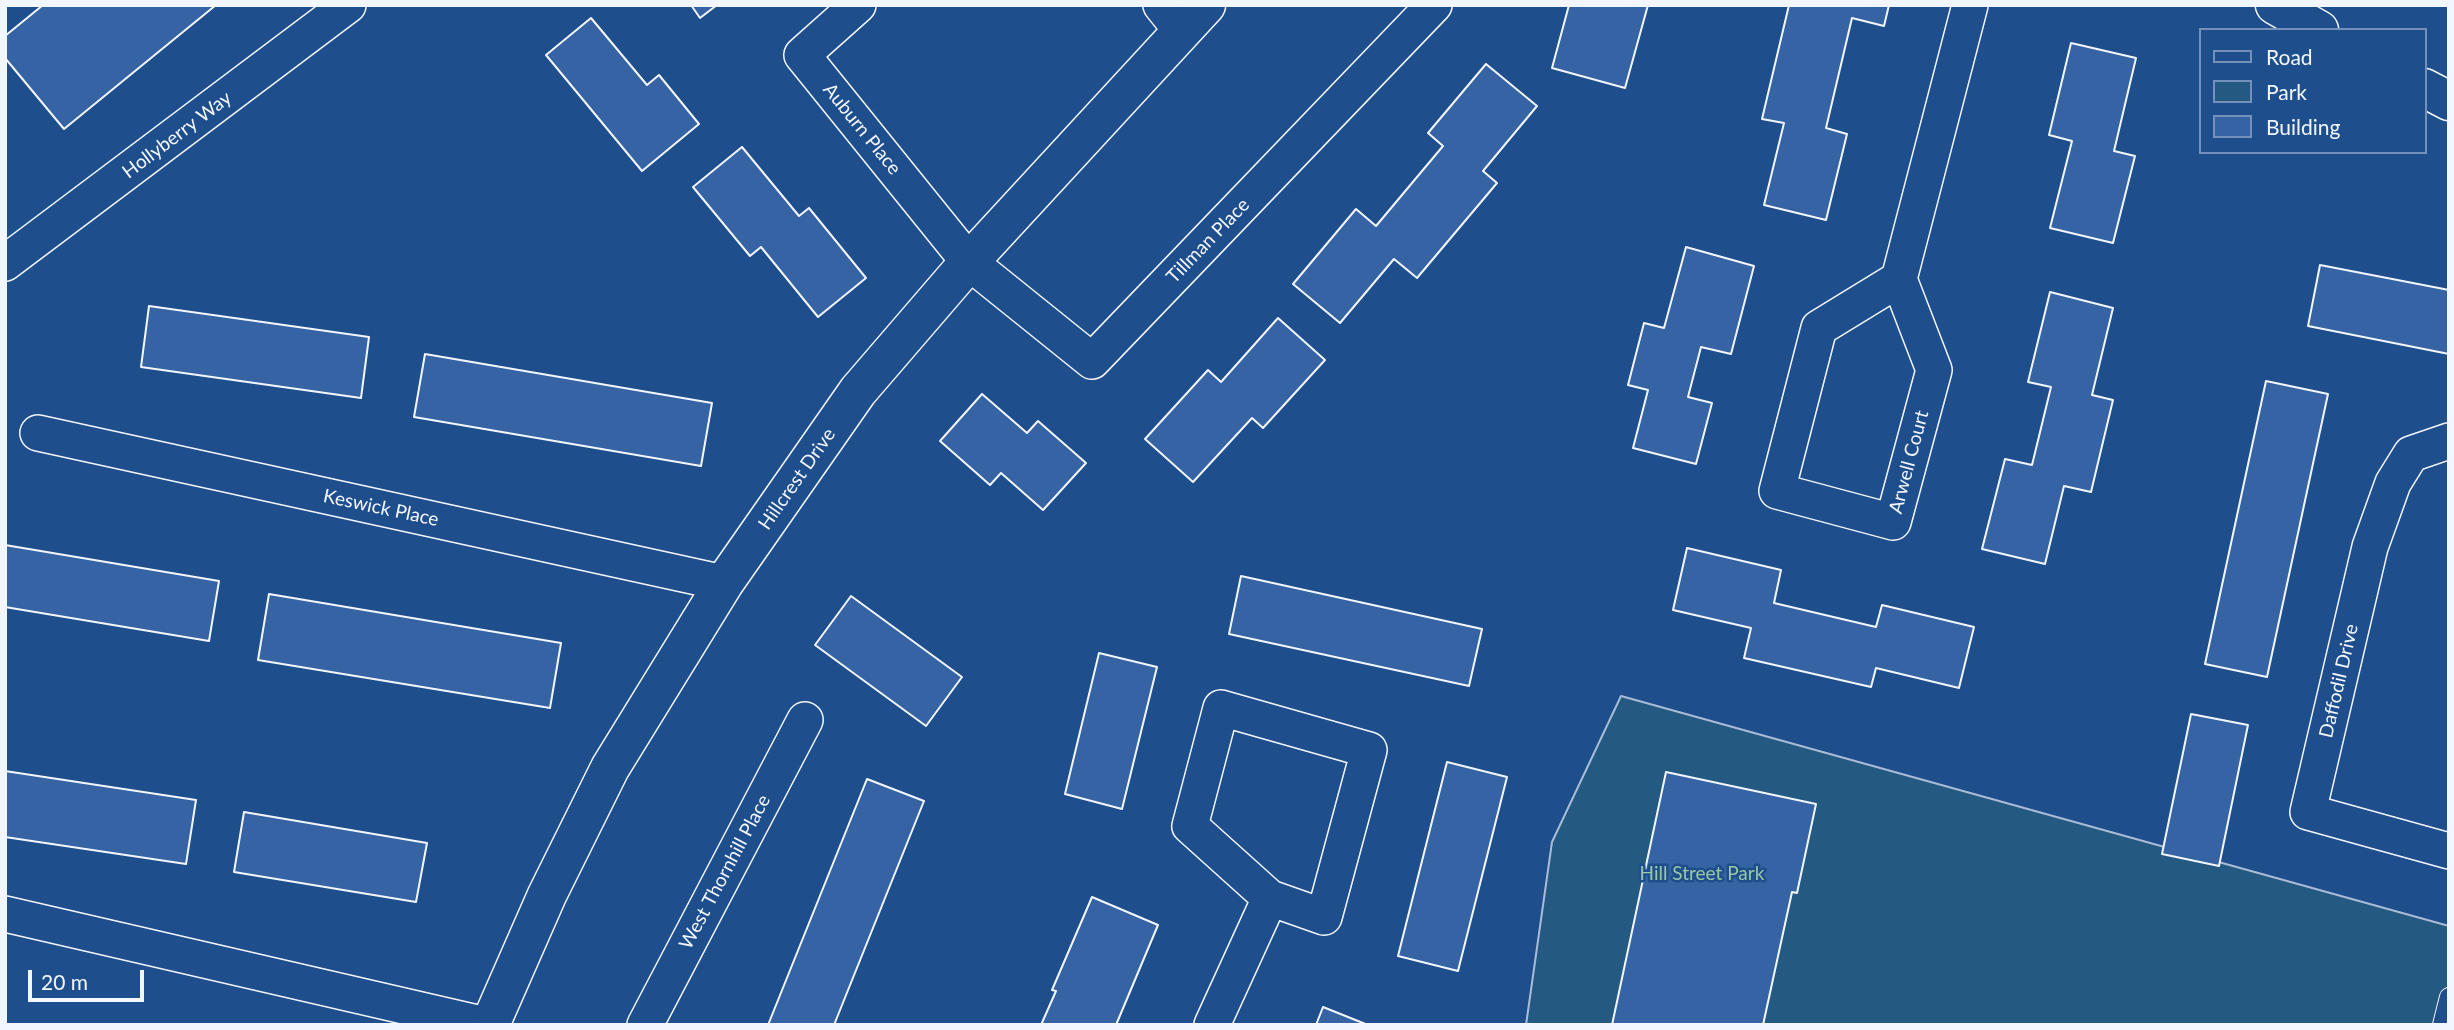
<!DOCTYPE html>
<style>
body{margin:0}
#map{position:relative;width:2454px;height:1030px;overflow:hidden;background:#1f4e8c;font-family:Lato,sans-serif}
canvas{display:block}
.frame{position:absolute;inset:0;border:7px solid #f2f6ff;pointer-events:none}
.legend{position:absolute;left:2199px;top:28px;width:228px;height:126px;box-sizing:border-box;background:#1f4e8c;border:2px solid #7391ba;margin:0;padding:9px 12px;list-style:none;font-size:21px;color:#f2f6ff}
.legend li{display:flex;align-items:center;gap:14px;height:35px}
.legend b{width:35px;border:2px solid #7391ba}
.scale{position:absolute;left:28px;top:970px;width:116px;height:32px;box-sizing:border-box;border:4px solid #f2f6ff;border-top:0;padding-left:9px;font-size:21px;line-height:24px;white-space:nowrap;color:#f2f6ff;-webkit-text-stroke:5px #1f4e8c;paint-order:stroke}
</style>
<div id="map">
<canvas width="2454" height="1030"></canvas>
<div class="frame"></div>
<ul class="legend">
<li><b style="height:9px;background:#1f4e8c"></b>Road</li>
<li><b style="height:19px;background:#245a82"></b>Park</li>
<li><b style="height:19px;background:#3563a3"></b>Building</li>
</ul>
<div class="scale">20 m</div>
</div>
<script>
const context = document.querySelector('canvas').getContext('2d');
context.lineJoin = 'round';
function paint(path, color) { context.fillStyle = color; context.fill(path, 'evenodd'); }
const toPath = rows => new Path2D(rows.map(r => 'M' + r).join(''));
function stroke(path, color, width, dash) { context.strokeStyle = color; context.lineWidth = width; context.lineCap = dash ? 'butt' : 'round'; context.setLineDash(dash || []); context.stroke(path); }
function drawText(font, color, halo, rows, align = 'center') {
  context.font = font + ' Lato,sans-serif'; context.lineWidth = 5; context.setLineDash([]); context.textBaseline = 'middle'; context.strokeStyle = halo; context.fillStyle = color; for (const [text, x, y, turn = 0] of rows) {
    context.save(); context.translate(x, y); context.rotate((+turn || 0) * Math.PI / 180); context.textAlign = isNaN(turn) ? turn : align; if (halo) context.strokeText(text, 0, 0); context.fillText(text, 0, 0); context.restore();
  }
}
const green = toPath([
 [1621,696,2449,926,2449,1025,1526,1025,1552,842,1621,696]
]);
const building = toPath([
 [43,5,216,5,64,129,5,58,5,36,43,5],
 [691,5,717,5,700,18,691,5],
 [1569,5,1648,5,1625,88,1552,68,1569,5],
 [1789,5,1889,5,1884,26,1852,18,1826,128,1847,134,1826,220,1764,205,1784,123,1762,119,1789,5],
 [591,18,647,85,659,75,699,124,642,171,546,55,591,18],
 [2071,43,2136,58,2114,151,2135,156,2113,243,2050,228,2072,141,2049,135,2071,43],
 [1486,64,1537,106,1483,171,1497,183,1417,278,1394,259,1340,323,1293,284,1356,209,1376,226,1443,146,1428,133,1486,64],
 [742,147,799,216,809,208,866,278,818,317,761,247,750,256,693,187,742,147],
 [1686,247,1754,266,1731,354,1701,347,1688,397,1712,403,1696,464,1633,448,1648,390,1628,385,1644,323,1664,328,1686,247],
 [2320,265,2449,290,2449,354,2308,326,2320,265],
 [2050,292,2113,308,2092,395,2113,400,2091,492,2064,486,2045,564,1982,549,2005,459,2032,465,2051,387,2028,382,2050,292],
 [149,306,369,337,361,398,141,367,149,306],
 [1278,318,1325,360,1263,428,1252,418,1193,482,1145,439,1208,370,1221,382,1278,318],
 [425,354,712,403,701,466,414,417,425,354],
 [2266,381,2328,394,2267,677,2205,664,2266,381],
 [982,394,1027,433,1038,421,1086,463,1043,510,1001,473,990,485,940,441,982,394],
 [5,545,219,581,209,641,5,607,5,545],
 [1687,548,1781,570,1774,603,1876,627,1882,605,1974,627,1959,688,1876,668,1871,687,1744,658,1751,628,1673,610,1687,548],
 [1241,576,1482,629,1469,686,1229,634,1241,576],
 [269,594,561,643,550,708,258,660,269,594],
 [851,596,962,677,926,726,815,645,851,596],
 [1099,653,1157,667,1122,809,1065,794,1099,653],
 [2191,714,2248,725,2219,866,2162,854,2191,714],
 [1447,762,1507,777,1458,971,1398,956,1447,762],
 [5,771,196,800,186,864,5,837,5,771],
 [1666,772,1816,804,1797,893,1792,892,1763,1025,1612,1025,1666,772],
 [867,779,924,801,834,1025,768,1025,867,779],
 [244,812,427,843,416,902,234,872,244,812],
 [1092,897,1158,925,1116,1025,1041,1025,1056,991,1052,990,1092,897],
 [1323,1007,1368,1025,1316,1025,1323,1007]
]);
const lane = toPath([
 [2442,1025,2449,997]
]);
const street = toPath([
 [858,5,802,55,969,262,1092,361,1434,5],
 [1161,5,1181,30],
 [5,263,348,5],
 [1899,279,1934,370,1893,522,1777,491,1819,328,1899,279],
 [1899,279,1970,5],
 [38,433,724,583],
 [2449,441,2411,454,2393,483,2370,547,2308,812,2449,851],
 [1221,708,1369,750,1324,917,1270,898,1190,826,1221,708],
 [5,914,486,1025],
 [645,1025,805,720],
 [1212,1025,1270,898]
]);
const secondary = toPath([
 [2275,5,2319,30],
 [2424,88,2449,101],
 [490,1025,547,895,610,768,724,583,858,391,969,262,1206,5]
]);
const streetNames = [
 ["Auburn Place",862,129,51],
 ["Hollyberry Way",177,135,-37],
 ["Tillman Place",1208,241,-46],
 ["Arwell Court",1909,462,-75],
 ["Hillcrest Drive",797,479,-55],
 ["Keswick Place",381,508,12],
 ["Daffodil Drive",2339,681,-77],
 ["West Thornhill Place",725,872,-62]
];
const parkNames = [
 ["Hill Street Park",1702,874]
];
paint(green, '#245a82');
stroke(green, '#a8bbd7', 2);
paint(building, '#3563a3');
stroke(building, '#f2f6ff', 2);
stroke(lane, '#f2f6ff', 20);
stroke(street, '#f2f6ff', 38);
stroke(secondary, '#f2f6ff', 41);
stroke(lane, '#1f4e8c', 18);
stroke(street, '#1f4e8c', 35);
stroke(secondary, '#1f4e8c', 38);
drawText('19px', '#f2f6ff', '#1f4e8c', streetNames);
drawText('19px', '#97c8a6', '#1f4e8c', parkNames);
</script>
